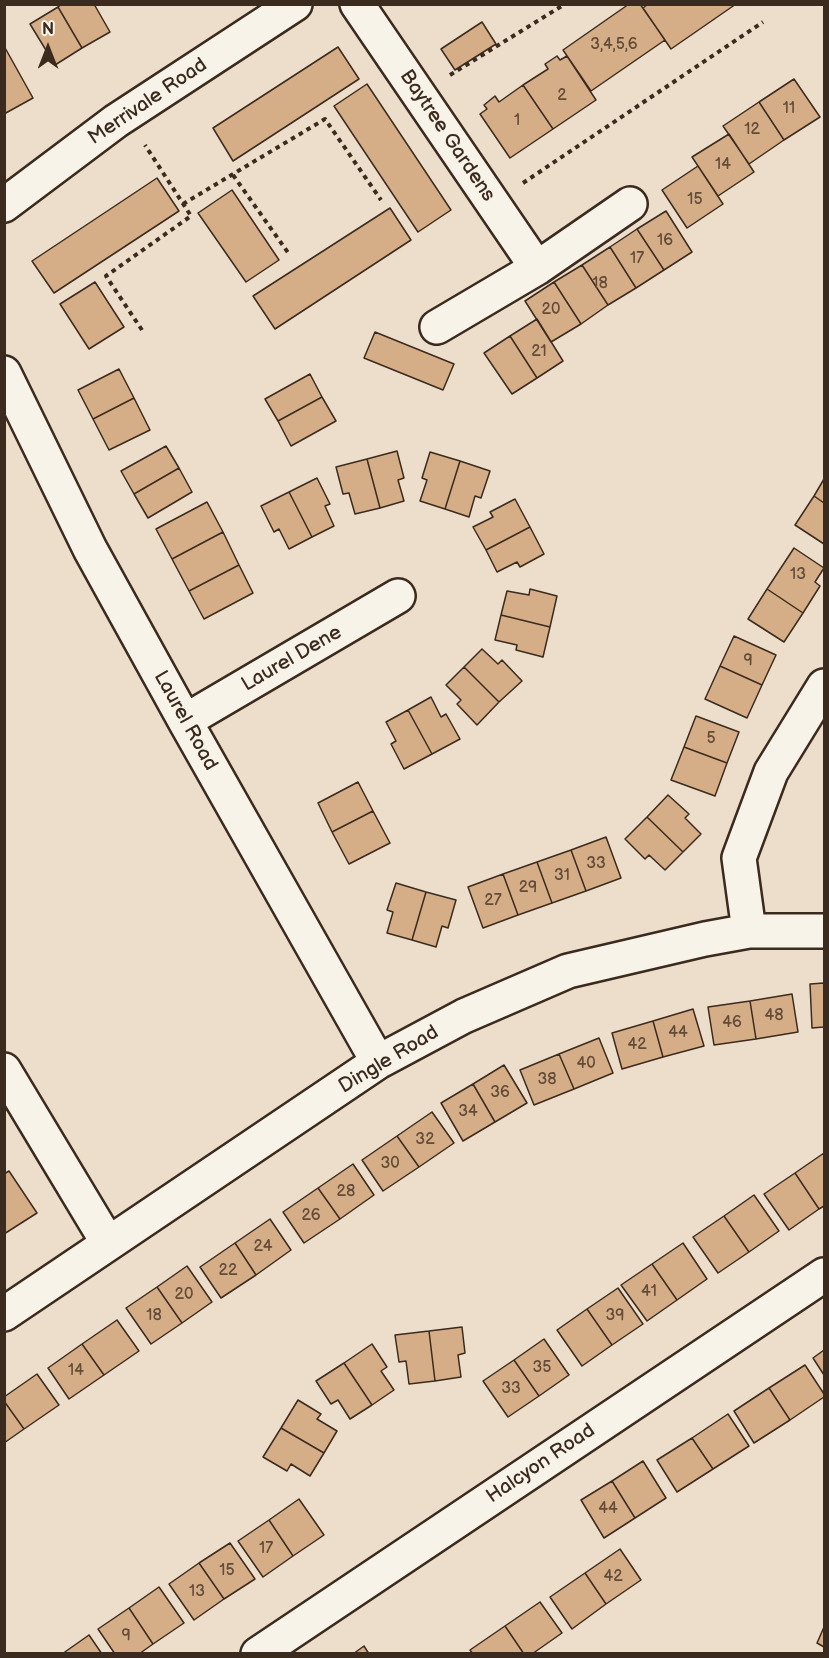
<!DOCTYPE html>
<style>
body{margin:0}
#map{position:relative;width:829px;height:1658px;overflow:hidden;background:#eddecb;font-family:"Balsamiq Sans",sans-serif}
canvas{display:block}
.frame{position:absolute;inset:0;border:6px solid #3b2a1e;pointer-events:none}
.north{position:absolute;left:18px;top:18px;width:60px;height:60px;-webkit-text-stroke:4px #f7f3e8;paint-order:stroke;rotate:0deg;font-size:16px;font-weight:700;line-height:24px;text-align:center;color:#3b2a1e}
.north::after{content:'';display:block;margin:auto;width:21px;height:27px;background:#3b2a1e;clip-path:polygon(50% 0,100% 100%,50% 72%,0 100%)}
</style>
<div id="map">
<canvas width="829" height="1658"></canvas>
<div class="frame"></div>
<div class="north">N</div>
</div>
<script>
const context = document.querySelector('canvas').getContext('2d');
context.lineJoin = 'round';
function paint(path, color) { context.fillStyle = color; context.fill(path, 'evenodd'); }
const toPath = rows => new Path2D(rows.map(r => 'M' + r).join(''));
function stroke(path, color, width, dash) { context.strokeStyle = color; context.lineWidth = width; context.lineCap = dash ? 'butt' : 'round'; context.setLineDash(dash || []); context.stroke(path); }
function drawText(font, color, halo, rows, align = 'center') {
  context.font = font + ' "Balsamiq Sans",sans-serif'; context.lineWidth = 4.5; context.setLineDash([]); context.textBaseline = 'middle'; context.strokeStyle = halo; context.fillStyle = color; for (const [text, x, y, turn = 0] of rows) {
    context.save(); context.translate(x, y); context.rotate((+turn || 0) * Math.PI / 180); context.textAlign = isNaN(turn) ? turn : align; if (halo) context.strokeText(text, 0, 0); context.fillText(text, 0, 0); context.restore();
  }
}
const building = toPath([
 [62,4,94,4,110,32,82,48,58,7,62,4],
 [629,4,640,4,665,40,591,91,563,50,629,4],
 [648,4,736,4,671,49,643,8,648,4],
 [58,7,82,48,55,65,30,24,58,7],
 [482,22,496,44,455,70,441,49,482,22],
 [4,46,33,98,4,114,4,46],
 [338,47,359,79,233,161,213,128,338,47],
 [557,56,560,60,567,56,596,100,553,129,523,85,548,69,545,64,557,56],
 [794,79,820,117,784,140,759,102,794,79],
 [367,84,451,210,418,232,334,106,367,84],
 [523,85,553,129,510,158,480,114,487,109,484,105,495,96,499,102,523,85],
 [759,102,784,140,749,164,723,126,759,102],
 [729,134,754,172,718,196,692,157,729,134],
 [698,166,723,204,687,228,662,190,698,166],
 [157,178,179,211,54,293,32,261,157,178],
 [232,190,279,260,246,282,198,213,232,190],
 [390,208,411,240,275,329,253,296,390,208],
 [666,211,692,252,664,270,637,229,666,211],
 [637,229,664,270,636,288,610,247,637,229],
 [610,247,636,288,608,305,582,265,610,247],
 [582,265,608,305,581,324,554,282,582,265],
 [95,282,124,327,89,349,60,304,95,282],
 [554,282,581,324,551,342,525,301,554,282],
 [537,319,563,361,537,378,510,336,537,319],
 [375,332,454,364,443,390,364,358,375,332],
 [510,336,537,378,512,394,484,353,510,336],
 [119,369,134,398,93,419,78,390,119,369],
 [310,374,322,397,278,421,265,399,310,374],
 [322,397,336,421,291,446,278,421,322,397],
 [134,398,150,430,109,450,93,419,134,398],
 [166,446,179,468,134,494,121,471,166,446],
 [397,451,404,478,398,480,404,501,380,508,367,459,397,451],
 [430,452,460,461,445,509,420,501,427,480,422,478,430,452],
 [367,459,380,508,355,514,349,493,343,494,336,467,367,459],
 [460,461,490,471,481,498,475,496,469,517,445,509,460,461],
 [179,468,192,492,148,518,134,494,179,468],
 [317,478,330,504,325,506,334,526,312,537,289,492,317,478],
 [824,479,824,503,814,496,824,479],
 [289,492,312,537,289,549,279,529,274,532,261,506,289,492],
 [814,496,824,503,824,544,795,525,814,496],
 [515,499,530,527,486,550,473,527,493,517,490,512,515,499],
 [207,502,223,532,172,559,156,529,207,502],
 [530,527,544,554,520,567,517,562,497,572,486,550,530,527],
 [223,532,239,565,189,591,172,559,223,532],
 [794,548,824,568,815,582,820,586,803,613,767,589,794,548],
 [239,565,253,593,204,619,189,591,239,565],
 [530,589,557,596,550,627,501,615,507,591,529,595,530,589],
 [767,589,803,613,784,642,748,619,767,589],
 [501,615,550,627,543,657,516,650,517,645,495,640,501,615],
 [734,636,776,655,762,685,720,666,734,636],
 [482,649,498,664,502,660,522,681,499,702,464,667,482,649],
 [720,666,762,685,747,718,705,699,720,666],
 [464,667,499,702,477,725,457,704,461,700,446,685,464,667],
 [431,697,441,717,446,714,460,739,432,754,408,710,431,697],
 [408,710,432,754,404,769,391,744,396,741,386,722,408,710],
 [696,716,739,732,727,763,684,747,696,716],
 [684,747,727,763,715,796,671,780,684,747],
 [358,782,373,811,332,832,318,803,358,782],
 [668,795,689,814,685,818,701,834,683,852,647,817,668,795],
 [373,811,390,843,349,864,332,832,373,811],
 [647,817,683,852,665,870,649,855,645,859,625,839,647,817],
 [606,837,621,878,586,891,571,850,606,837],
 [571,850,586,891,552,903,537,862,571,850],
 [537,862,552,903,518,915,503,874,537,862],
 [503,874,518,915,483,928,468,887,503,874],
 [396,883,426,892,412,940,387,933,393,912,387,910,396,883],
 [426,892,456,900,448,928,442,926,436,947,412,940,426,892],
 [824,983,824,1027,812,1028,810,984,824,983],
 [792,994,798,1032,756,1039,750,1001,792,994],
 [750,1001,756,1039,714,1045,708,1007,750,1001],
 [693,1009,704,1046,663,1057,653,1021,693,1009],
 [653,1021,663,1057,622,1069,612,1033,653,1021],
 [599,1038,613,1073,574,1089,559,1054,599,1038],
 [559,1054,574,1089,534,1105,520,1070,559,1054],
 [504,1065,527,1103,495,1122,473,1084,504,1065],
 [473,1084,495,1122,463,1141,441,1103,473,1084],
 [432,1112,454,1143,419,1167,397,1136,432,1112],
 [397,1136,419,1167,383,1191,362,1160,397,1136],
 [824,1153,824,1206,819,1209,795,1173,824,1153],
 [353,1164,374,1195,340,1219,318,1188,353,1164],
 [9,1171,37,1213,4,1234,4,1174,9,1171],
 [795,1173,819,1209,789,1230,764,1194,795,1173],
 [318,1188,340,1219,304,1243,283,1212,318,1188],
 [754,1195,779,1231,749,1252,724,1216,754,1195],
 [724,1216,749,1252,718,1273,693,1237,724,1216],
 [270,1219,291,1250,256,1275,235,1243,270,1219],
 [235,1243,256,1275,221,1298,200,1267,235,1243],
 [683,1243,707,1279,677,1300,652,1264,683,1243],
 [652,1264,677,1300,647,1321,621,1285,652,1264],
 [187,1266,212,1302,182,1323,157,1287,187,1266],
 [157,1287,182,1323,151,1344,126,1308,157,1287],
 [618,1288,643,1324,612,1345,587,1309,618,1288],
 [587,1309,612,1345,582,1366,557,1330,587,1309],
 [117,1320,139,1351,104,1375,82,1344,117,1320],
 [462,1327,465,1353,458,1355,461,1377,435,1381,429,1331,462,1327],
 [429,1331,435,1381,409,1384,406,1361,399,1362,395,1335,429,1331],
 [544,1339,569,1375,539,1396,514,1360,544,1339],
 [82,1344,104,1375,69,1399,48,1368,82,1344],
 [372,1344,387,1367,381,1371,394,1390,372,1405,344,1363,372,1344],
 [824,1350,824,1375,813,1358,824,1350],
 [514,1360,539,1396,508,1417,483,1381,514,1360],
 [344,1363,372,1405,350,1419,338,1400,331,1404,316,1381,344,1363],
 [805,1365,824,1394,824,1397,790,1420,769,1388,805,1365],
 [37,1374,59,1405,24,1429,4,1401,4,1397,37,1374],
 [769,1388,790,1420,754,1443,734,1411,769,1388],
 [298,1400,321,1414,317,1419,337,1431,324,1453,281,1428,298,1400],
 [4,1401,24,1429,4,1443,4,1401],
 [728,1414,749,1446,713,1469,692,1438,728,1414],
 [281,1428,324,1453,310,1476,291,1464,287,1471,263,1457,281,1428],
 [692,1438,713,1469,677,1492,657,1460,692,1438],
 [643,1461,666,1498,635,1518,612,1481,643,1461],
 [612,1481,635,1518,604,1538,581,1500,612,1481],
 [299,1499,324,1535,293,1556,269,1520,299,1499],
 [269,1520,293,1556,263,1577,238,1541,269,1520],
 [230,1543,255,1579,224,1599,199,1563,230,1543],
 [620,1549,641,1580,606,1604,585,1573,620,1549],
 [199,1563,224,1599,194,1620,169,1584,199,1563],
 [585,1573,606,1604,572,1629,550,1597,585,1573],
 [159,1587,184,1623,153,1644,129,1608,159,1587],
 [540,1602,562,1633,532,1654,524,1654,505,1626,540,1602],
 [129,1608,153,1644,139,1654,115,1654,98,1629,129,1608],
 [505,1626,524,1654,473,1654,470,1650,505,1626],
 [824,1627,824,1647,817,1643,824,1627],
 [89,1635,102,1654,62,1654,89,1635],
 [364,1646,369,1654,353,1654,364,1646]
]);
const path = toPath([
 [450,75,565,4],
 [233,175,289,254],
 [523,183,763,22],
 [183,204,325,119,381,200],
 [142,330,106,276,191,216,145,145]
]);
const minor = toPath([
 [357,4,537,268],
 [4,205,116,121,295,4],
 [437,327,537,268,630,204],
 [4,373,90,549,185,721,378,1062],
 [185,721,398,596],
 [749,931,739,858,771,772,824,686],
 [4,1070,108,1243],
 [4,1314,378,1062,464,1016,568,971,705,939,749,931,824,931],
 [258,1654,824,1275]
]);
const numberNames = [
 ["3,4,5,6",614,45],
 ["2",562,96],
 ["11",789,109],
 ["1",517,121],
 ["12",752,130],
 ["14",723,165],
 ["15",695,200],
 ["16",665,241],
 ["17",637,259],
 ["18",600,284],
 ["20",551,310],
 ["21",539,352],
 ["13",798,575],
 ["9",748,661],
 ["5",711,739],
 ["33",596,864],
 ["31",562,876],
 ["29",528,888],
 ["27",493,901],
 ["48",774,1016],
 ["46",732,1023],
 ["44",678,1033],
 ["42",637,1045],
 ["40",586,1064],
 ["38",547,1080],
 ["36",500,1093],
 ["34",468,1112],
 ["32",425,1140],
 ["30",390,1164],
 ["28",346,1192],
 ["26",311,1216],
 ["24",263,1247],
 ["22",228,1271],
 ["41",649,1292],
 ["20",184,1295],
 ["18",154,1316],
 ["39",615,1316],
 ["35",542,1368],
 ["14",76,1371],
 ["33",511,1389],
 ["44",608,1509],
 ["17",266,1549],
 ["15",227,1571],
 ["42",613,1577],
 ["13",197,1592],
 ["9",126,1636]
];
const streetNames = [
 ["Merrivale Road",148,102,-34],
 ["Baytree Gardens",447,136,56],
 ["Laurel Dene",292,659,-30],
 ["Laurel Road",185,721,61],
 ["Dingle Road",389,1060,-31],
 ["Halcyon Road",541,1464,-34]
];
paint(building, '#d5ad86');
stroke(building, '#3b2a1e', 1.5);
stroke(minor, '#3b2a1e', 38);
stroke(path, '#3b2a1e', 4, [4.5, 4.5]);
stroke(minor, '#f7f3e8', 33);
drawText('16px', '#624b38', null, numberNames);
drawText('20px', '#3b2a1e', '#f7f3e8', streetNames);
</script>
